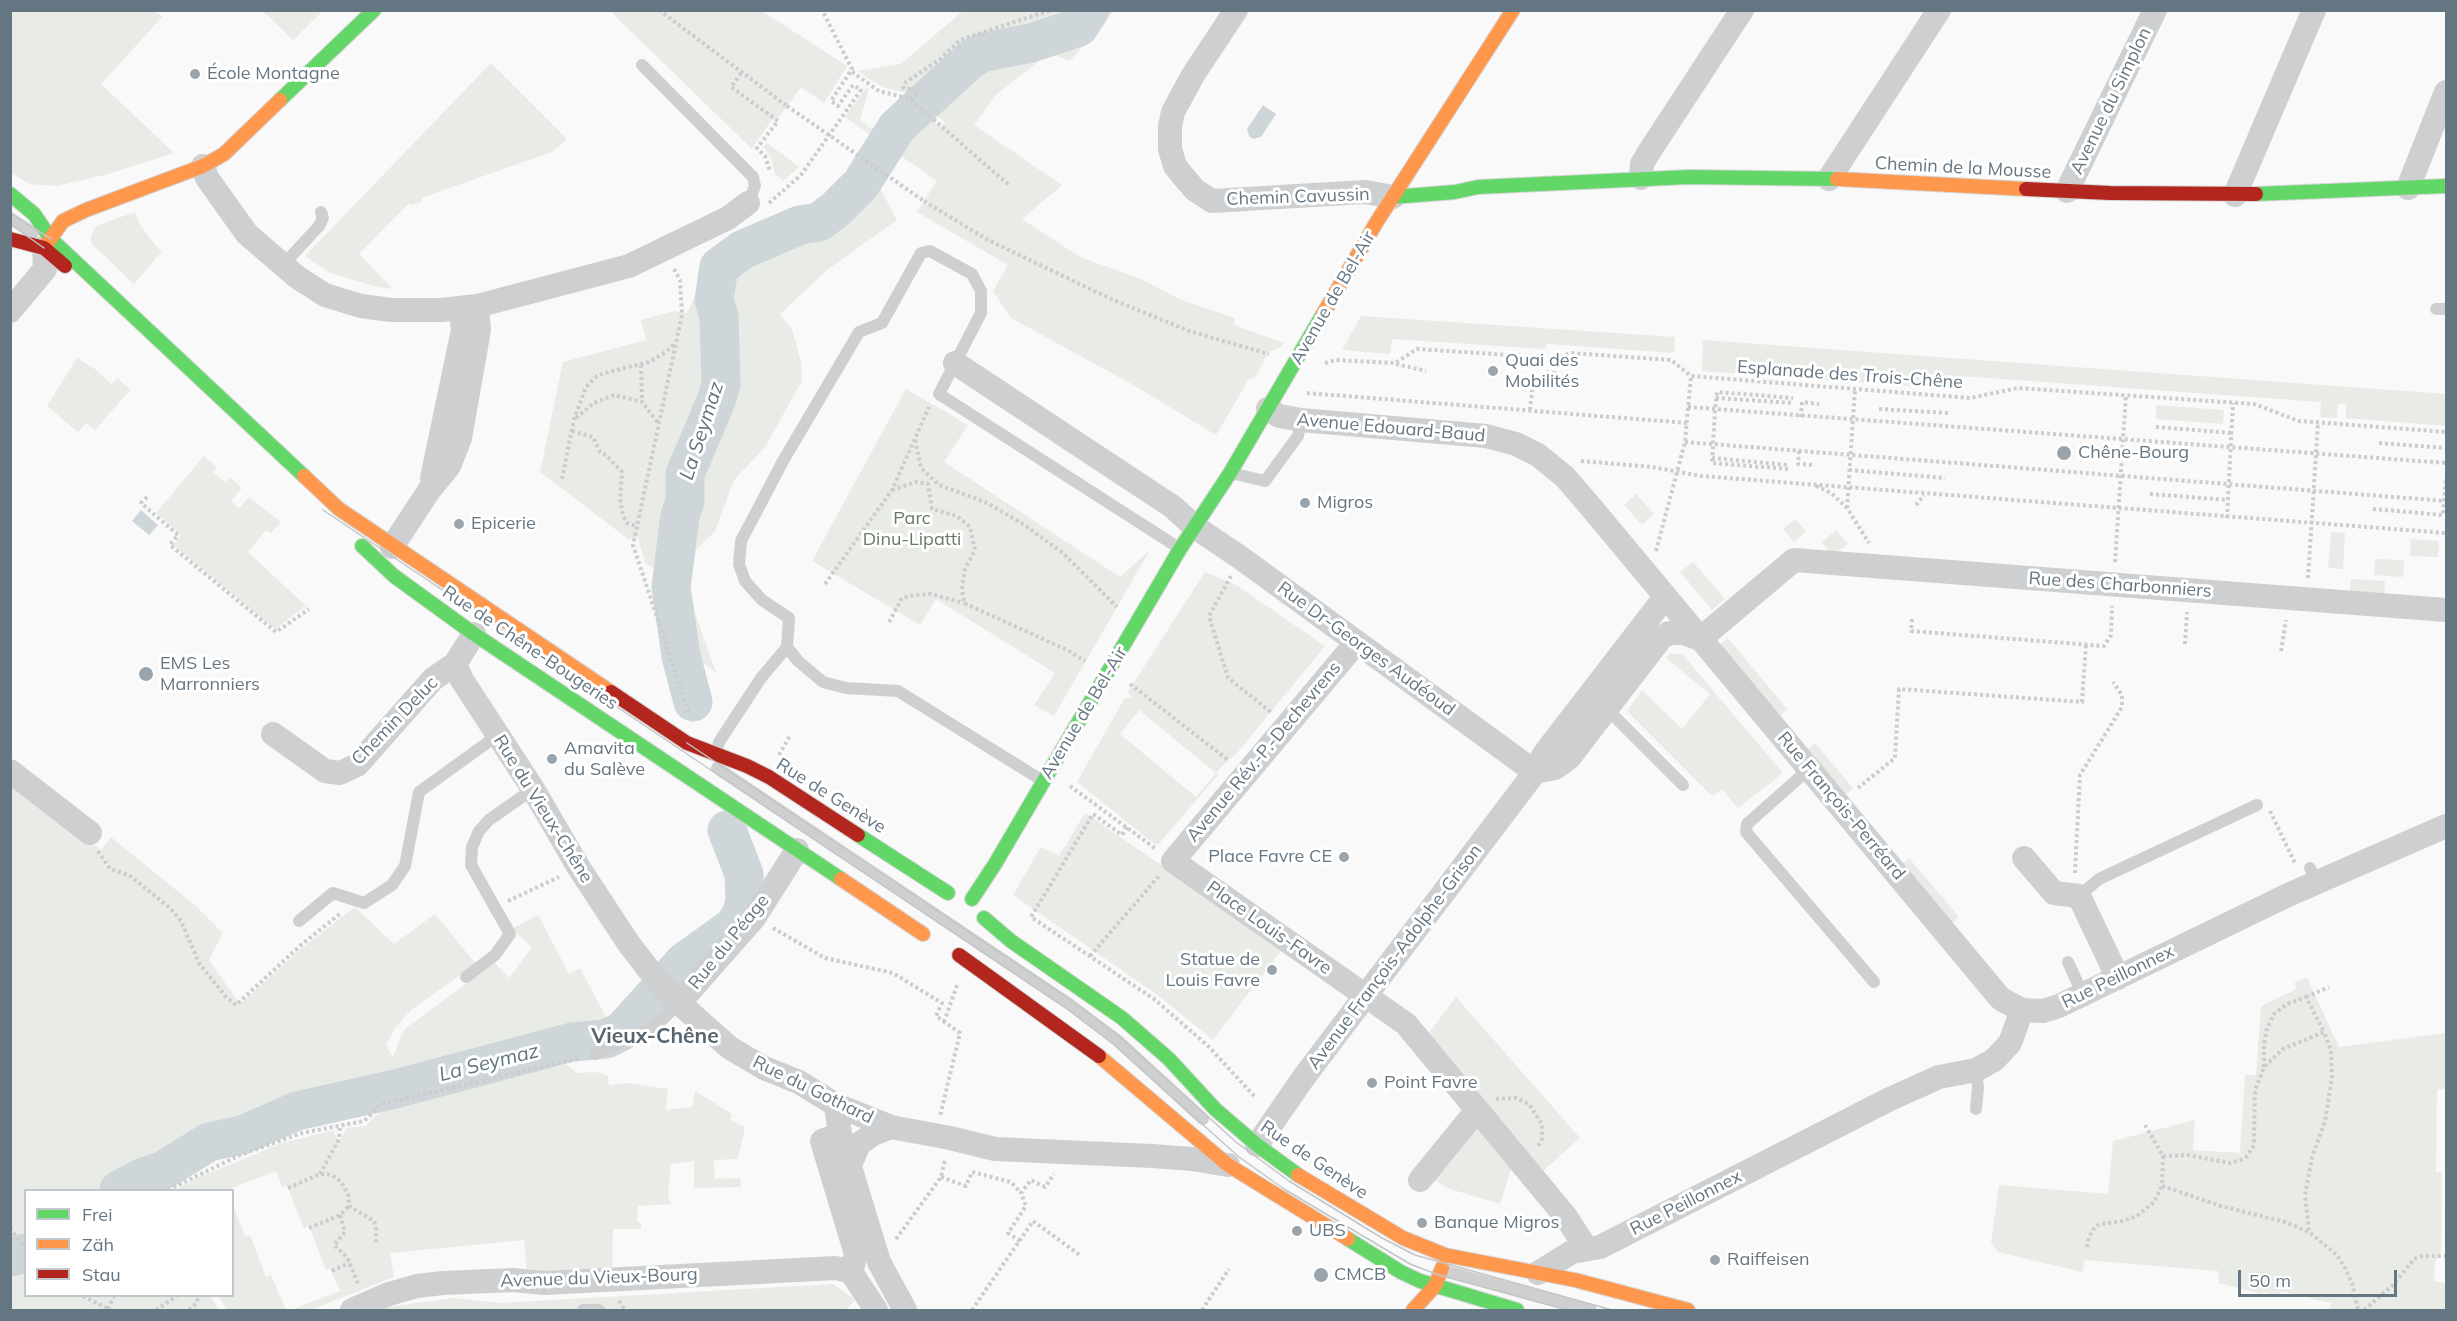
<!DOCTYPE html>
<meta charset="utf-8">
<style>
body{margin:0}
#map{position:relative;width:2457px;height:1321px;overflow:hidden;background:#f9f9f9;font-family:Mulish,sans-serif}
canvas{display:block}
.frame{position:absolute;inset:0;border:12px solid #657683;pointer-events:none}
.legend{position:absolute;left:24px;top:1189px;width:210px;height:108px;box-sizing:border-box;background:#fff;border:2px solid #c1c8cd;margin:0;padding:8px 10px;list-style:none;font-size:18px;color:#657683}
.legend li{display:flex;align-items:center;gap:12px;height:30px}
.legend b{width:30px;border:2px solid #c1c8cd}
.scale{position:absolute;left:2238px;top:1270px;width:159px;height:27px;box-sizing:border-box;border:3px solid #657683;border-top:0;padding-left:8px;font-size:18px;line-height:21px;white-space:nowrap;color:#657683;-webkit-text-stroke:4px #fff;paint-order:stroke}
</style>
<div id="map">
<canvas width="2457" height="1321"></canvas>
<div class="frame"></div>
<ul class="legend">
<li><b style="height:8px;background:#63d668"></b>Frei</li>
<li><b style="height:8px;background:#ff974d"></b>Zäh</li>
<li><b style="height:8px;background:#b3261e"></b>Stau</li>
</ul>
<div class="scale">50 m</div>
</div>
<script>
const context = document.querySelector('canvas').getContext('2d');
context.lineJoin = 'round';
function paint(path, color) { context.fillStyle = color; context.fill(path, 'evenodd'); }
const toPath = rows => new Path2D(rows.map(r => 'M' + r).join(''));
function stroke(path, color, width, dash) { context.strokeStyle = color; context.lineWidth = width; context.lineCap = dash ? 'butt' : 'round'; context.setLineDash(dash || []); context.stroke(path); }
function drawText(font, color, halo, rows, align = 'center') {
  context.font = font + ' Mulish,sans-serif'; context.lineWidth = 6; context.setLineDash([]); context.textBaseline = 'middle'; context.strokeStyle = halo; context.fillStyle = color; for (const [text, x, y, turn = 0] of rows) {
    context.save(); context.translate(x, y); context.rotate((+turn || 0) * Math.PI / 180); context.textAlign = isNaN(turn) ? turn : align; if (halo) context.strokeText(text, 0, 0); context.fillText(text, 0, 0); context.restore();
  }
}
const green = toPath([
 [153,11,163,16,101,84,174,153,108,174,57,186,30,184,11,173,11,11],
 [263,11,323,11,293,40],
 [610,11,762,11,847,66,824,103,801,87,780,116,771,121,752,149],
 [963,11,1114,11,1070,61,1049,53,996,95,974,125,1062,185,1022,219,1080,257,1141,279,1181,300,1235,318,1234,325,1284,343,1281,347,1269,352,1255,377,1249,379,1216,435,1135,386,1011,318,993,291,1008,265,917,212,937,181,898,154,928,117,940,127,945,122,918,99,925,92,925,86,913,87,913,90,906,93,882,87,857,71,901,64],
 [491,63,567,139,552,152,421,198,422,202,412,205,409,203,359,254,393,289,378,287,330,273,305,256],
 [866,88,869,89,860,120,867,125,867,127,880,129,874,137,845,117],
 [767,143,799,167,783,181,775,174,771,158,763,147],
 [876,181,897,220,827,270,780,314,792,329,801,362,802,381,765,447,734,480,715,531,696,550,689,596,716,673,692,654,674,580,645,563,638,538,628,539,540,472,563,362,646,340,641,320,674,311,687,313,705,275,723,257,772,227,803,221],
 [135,212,139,223,155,245,162,251,134,284,92,244,91,237,94,229,101,224],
 [1361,316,1675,337,1674,353,1547,344,1545,349,1392,339,1390,354,1342,350],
 [1703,340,2446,394,2446,426,2346,418,2346,404,2338,404,2337,418,2320,417,2321,402,1960,376,1959,389,1942,389,1942,374,1934,373,1933,388,1702,371],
 [77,358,95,369,111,384,118,378,130,390,95,430,86,423,78,432,47,406],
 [906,389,968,425,944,462,1120,577,1150,550,1054,716,1034,705,1055,673,936,599,920,625,812,561],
 [2156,405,2224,410,2223,424,2156,419],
 [204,456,217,467,213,472,225,482,230,477,242,488,231,501,239,508,249,497,281,522,271,533,266,530,248,552,306,606,275,629,173,545,181,535,156,513],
 [1636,494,1654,514,1642,525,1624,505],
 [1795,519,1806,531,1794,542,1783,529],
 [1836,530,1848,544,1833,556,1822,542],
 [2331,532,2345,533,2343,569,2328,568],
 [2411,539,2439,541,2438,557,2410,556],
 [2375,559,2404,560,2403,577,2374,575],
 [1693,562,1725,599,1712,610,1680,572],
 [1205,572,1236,585,1325,646,1237,753,1216,772,1218,775,1157,846,1077,782,1125,698,1132,698,1128,692],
 [1139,710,1216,773,1196,797,1120,734],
 [2351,579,2385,581,2384,597,2350,595],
 [1728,638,1787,709,1779,717,1719,645],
 [1670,653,1683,655,1783,773,1738,808,1722,789,1712,796,1627,711,1642,690,1682,729,1710,694,1666,658],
 [1815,743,1853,788,1845,795,1807,750],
 [10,780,101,850,111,837,197,907,223,933,209,960,240,1004,302,948,355,907,394,944,435,914,476,964,411,1010,395,1028,386,1045,393,1057,401,1036,407,1027,495,963,509,978,532,947,512,929,538,915,569,974,580,968,608,1021,582,1032,565,1034,310,1093,248,1123,199,1141,134,1173,109,1190,26,1190,25,1235,11,1239],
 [1085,813,1283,948,1213,1040,1156,994,1013,895,1041,847,1059,856],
 [1909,858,1959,917,1952,923,1902,864],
 [2307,977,2339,1047,2446,1033,2446,1089,2437,1089,2436,1172,2442,1172,2441,1252,2435,1263,2434,1281,2446,1284,2446,1310,2330,1310,2331,1303,2281,1291,2279,1296,2263,1292,2263,1294,2219,1283,2218,1271,2085,1260,2082,1272,1998,1252,1991,1242,1999,1185,2108,1194,2113,1141,2195,1120,2193,1150,2240,1153,2245,1075,2256,1075,2261,1006,2297,989,2294,983],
 [1456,997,1580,1138,1542,1172,1512,1166,1500,1204,1450,1189,1419,1172,1480,1100,1426,1037],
 [566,1064,577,1073,596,1072,608,1076,609,1085,628,1083,668,1089,666,1110,692,1107,695,1091,732,1114,730,1120,745,1127,738,1159,714,1160,715,1179,740,1178,741,1187,694,1188,694,1161,671,1164,668,1197,672,1204,638,1206,637,1222,641,1223,641,1229,613,1229,612,1273,527,1274,524,1240,390,1253,394,1277,310,1310,291,1310,340,1291,330,1268,326,1270,309,1226,304,1228,287,1186,282,1187,276,1171,227,1190,175,1190,195,1179,282,1143,334,1130,336,1138,341,1139,346,1128,366,1126,385,1106],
 [233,1206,245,1236,250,1235,266,1277,271,1275,286,1310,227,1310,218,1296,232,1296],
 [10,1242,25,1265,26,1296,210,1296,219,1310,11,1310],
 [833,1284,855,1300,846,1310,378,1310,386,1307,453,1298,500,1303]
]);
const water = toPath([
 [1263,105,1276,114,1261,137,1253,139,1249,136,1247,129],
 [141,510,158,525,149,535,132,521]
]);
const river = toPath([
 [693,702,681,656,671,587,680,516,685,501,685,474,716,401,721,385,719,317,714,300,719,267,742,250,800,225,819,222,836,209,861,184,897,127,971,59,984,52,1031,43,1079,27,1090,10],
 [119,1190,141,1178,162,1171,209,1142,242,1135,297,1111,395,1089,572,1042,606,1039,622,1031,684,962,734,926,742,913,745,900,744,874,727,830],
 [10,1257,26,1253]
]);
const path = toPath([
 [659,10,787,106],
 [852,72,879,91,910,99,1010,186],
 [741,73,731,87,778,121,757,148,765,156,770,171],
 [910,99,919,92,919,88,905,89,903,87,906,82,939,60,960,40,1051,10],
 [924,201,988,240,1111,299,1189,331,1269,354],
 [769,203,801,175,861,90,853,85,838,106,831,101,852,69,822,10],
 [674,269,680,280,682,315,633,545,689,713],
 [1325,363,1336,360,1395,363,1417,349,1556,358,1571,353,1671,360,1691,376,1970,398,2018,388,2254,404,2299,421,2446,432],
 [1396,364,1426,371],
 [641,365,642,402],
 [1543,379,1554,380,1555,373,1544,372],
 [1307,393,1687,423],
 [1716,398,1793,403],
 [1688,407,2446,463],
 [1879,409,1948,413],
 [1530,410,1533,383],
 [1801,417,1802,402,1819,404],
 [576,418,594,403,614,395,642,402,658,423],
 [2156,427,2232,433],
 [572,431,593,437,600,452,606,455,622,472,620,499,623,516,627,523,637,526],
 [915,440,921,468,939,485,985,502,1023,524,1063,553,1117,607],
 [1685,442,2446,501],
 [2379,443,2446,448],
 [1799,451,1798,464,1815,465],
 [1712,458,1788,465],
 [1581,461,1652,467,1701,476,2446,533],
 [1788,469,1712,463,1715,410,1717,392,1793,398],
 [1849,470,1945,478],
 [562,479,574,419,586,387,597,376,605,373,649,362,667,351,675,343],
 [1816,486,1831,493,1847,508,1869,543],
 [892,490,916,482,928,484,932,509,957,516,970,527,975,550,965,569,962,589,964,603,1067,650,1085,661],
 [2150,494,2228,500],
 [147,497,141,503,178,535,170,545,276,632,309,609],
 [1916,505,1924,495],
 [1847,508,1855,389],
 [2373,509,2443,515,2446,479],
 [2227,518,2233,403],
 [1656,551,1685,442,1691,376],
 [2115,562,2126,395],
 [1231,576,1209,616,1228,678,1271,712],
 [2308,578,2318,423],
 [825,584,892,490,929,407],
 [1912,619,1911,631,2104,646,2111,635,2112,606],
 [889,622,902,598,914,595,931,594,964,603],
 [2185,644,2187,612],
 [2281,651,2286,620],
 [1130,684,1228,760],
 [779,755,791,734],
 [1070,786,1156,849],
 [1858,788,1895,758,1899,689,2082,702,2086,645],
 [2270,811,2295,863],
 [1127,827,1122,835,1093,814,1031,917,1154,999,1208,1046,1256,1098],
 [98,851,110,869,129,875,170,908,181,921,199,963,226,997,236,1005,301,945,341,913],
 [2075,873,2080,775,2122,707,2122,695,2113,682],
 [508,901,559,877],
 [773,928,825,958,893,973,942,1003,936,1016,960,1033,940,1116],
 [1090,956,1159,876],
 [2306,997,2329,987],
 [944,1022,957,985],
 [2264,1067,2264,1045,2267,1028,2274,1014,2287,1004,2306,997,2324,1032],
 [1496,1099,1516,1098,1529,1104,1542,1124,1542,1139,1537,1148],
 [2145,1125,2163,1156,2162,1186,2221,1206,2285,1222,2309,1232,2337,1255,2345,1268,2352,1283,2358,1310],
 [2163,1156,2188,1155,2230,1163,2241,1160,2246,1157,2253,1147,2254,1141,2255,1090,2264,1067,2283,1049,2324,1032,2331,1051,2332,1077,2325,1121,2312,1157,2305,1195,2309,1232],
 [320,1174,339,1139,340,1126],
 [941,1177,966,1186,972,1172,1011,1182,1021,1193],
 [288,1188,320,1174,332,1175,341,1182,348,1194,349,1206,374,1221,376,1229,376,1243],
 [168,1190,240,1155,302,1133,364,1121,382,1104,580,1058],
 [340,1215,345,1232,334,1245,347,1257,359,1286],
 [10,1228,26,1250],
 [309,1228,340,1215,349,1206],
 [896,1239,941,1177,945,1160],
 [1020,1241,1008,1233,1026,1206,1021,1193,1031,1180,1045,1187,1054,1174],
 [2087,1247,2089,1237,2095,1227,2100,1224,2123,1221,2137,1216,2154,1202,2162,1186],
 [332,1271,349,1263],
 [83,1296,110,1310],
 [619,1301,625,1310],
 [108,1309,114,1296],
 [156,1310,177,1296],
 [189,1310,196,1304,199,1296],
 [972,1310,1033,1221,1081,1256],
 [1202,1310,1229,1269],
 [2364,1310,2393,1285,2414,1259,2423,1256,2446,1256]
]);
const lane = toPath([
 [642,65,753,177,755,186,748,203],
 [10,218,33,233],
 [283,265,319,226,323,218,321,212],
 [2436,309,2446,309],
 [1231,473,1265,481,1298,436,1301,420],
 [787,647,789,618,762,600,745,581,739,564,741,541,783,461,859,332,882,323,921,253,930,251,972,274,981,291,981,313,939,394,1179,548],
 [1607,709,1683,785],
 [716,754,719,742,761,678,787,647,798,661,823,682,846,688,898,691,1043,781],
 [717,768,1069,1004,1117,1040,1203,1119],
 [1809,769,1747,824,1746,832,1874,982],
 [2310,868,2317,882],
 [2079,896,2099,879,2257,805],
 [299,921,333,893,364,903,392,885,405,866,419,792,498,735],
 [2068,962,2083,995],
 [466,977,495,955,510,934,471,865,472,847,479,831,489,820,533,789],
 [595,1054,656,1026,679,1003],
 [1976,1070,1978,1087,1976,1109],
 [1445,1271,1591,1310],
 [583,1310,599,1310]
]);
const street = toPath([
 [1236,10,1193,75,1173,112,1170,126,1170,149,1175,166,1183,176,1195,190,1212,201,1365,192,1393,197],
 [203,166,207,178,247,234,297,277,325,295,361,306,391,310,442,310,477,306,629,266,728,218,748,203],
 [1641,178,1642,164,1649,152,1742,10],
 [1829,179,1939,10],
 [2408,188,2446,92],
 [2067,191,2155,10],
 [2235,195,2314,10],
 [10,311,45,269,44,248],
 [955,363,1173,507,1195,527,1241,558,1535,772],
 [1268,409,1279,416,1301,420,1486,436,1516,444,1538,455,1565,477,1590,506,1995,992,2001,999,2022,1010,2043,1011,2059,1006,2288,895,2446,826],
 [432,478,463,330,462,321],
 [392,547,430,489,449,466,460,438,479,330,477,306],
 [474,634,455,664,462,680,533,789,579,868,629,944,656,979,679,1003,730,1048,764,1068,799,1082,836,1105,891,1127,950,1138,995,1149,1152,1156,1192,1159,1228,1165],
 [1356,643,1173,861,1406,1024,1566,1217,1587,1249],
 [273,734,325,771,340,773,357,765,433,679,455,664],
 [10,771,90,833],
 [1535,772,1555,768,1569,758,1661,638,1669,633,1683,633,1700,639,1794,560,2446,610],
 [2024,858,2054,893,2079,896,2118,978],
 [679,1003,754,918,797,850],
 [836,1105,840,1134,879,1262,905,1310],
 [840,1134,822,1141,856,1254,851,1272,876,1310],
 [1257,1145,1304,1077,1535,772,1544,754,1665,597],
 [850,1165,859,1144,873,1134,891,1127],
 [1420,1180,1477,1110],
 [1538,1273,1572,1252,1600,1247,1890,1099,1939,1077,1976,1070,1994,1060,2010,1043,2022,1010],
 [352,1310,389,1294,417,1286,443,1283,513,1280,545,1283,836,1268,851,1272]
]);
const fast = toPath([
 [280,100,374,10],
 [10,194,34,214,51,239,304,476],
 [2256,194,2446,186],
 [1393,197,1455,192,1478,187,1689,177,1837,179],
 [362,546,394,576,474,634,841,879],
 [858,835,948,893],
 [972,899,995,864,1180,549,1230,473,1323,314],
 [984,918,1011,941,1122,1018,1169,1059,1215,1109,1257,1145,1298,1175],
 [1348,1239,1401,1272,1420,1281,1517,1310]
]);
const slow = toPath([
 [1837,179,2026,189],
 [44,248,63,221,86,210,203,166,224,154,280,100],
 [1323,314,1376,223,1513,10],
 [304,476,339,509,611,692],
 [841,879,923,934],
 [1099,1056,1228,1165,1348,1239],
 [1298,1175,1403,1238,1445,1255,1575,1280,1688,1310],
 [1413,1310,1435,1286,1442,1268]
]);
const jam = toPath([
 [2026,189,2110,193,2256,194],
 [10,239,44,248,65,266],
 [611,692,687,743,747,766,769,777,858,835],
 [959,955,1099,1056]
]);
const tram = toPath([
 [10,213,51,239],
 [10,224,44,248],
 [323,510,1066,1008,1113,1044,1239,1157,1284,1189,1410,1264,1439,1275,1567,1310],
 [687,743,1071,1000,1120,1037,1236,1142,1289,1181,1382,1238,1415,1255,1612,1310]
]);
const pathBridge = toPath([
 [787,106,924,201]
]);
const markers = [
 [195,74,6,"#99a4ac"],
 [1493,371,6,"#99a4ac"],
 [2064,453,8,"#99a4ac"],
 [1305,503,6,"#99a4ac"],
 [459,524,6,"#99a4ac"],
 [146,674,8,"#99a4ac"],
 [552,759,6,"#99a4ac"],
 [1344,857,6,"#99a4ac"],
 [1272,970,6,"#99a4ac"],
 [1372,1083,6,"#99a4ac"],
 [1422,1223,6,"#99a4ac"],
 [1297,1231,6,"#99a4ac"],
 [1715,1260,6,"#99a4ac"],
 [1321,1275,8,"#99a4ac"]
];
const poiNames = [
 ["École Montagne",207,74],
 ["Quai des",1505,361],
 ["Mobilités",1505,382],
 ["Chêne-Bourg",2078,453],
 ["Migros",1317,503],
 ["Epicerie",471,524],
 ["EMS Les",160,664],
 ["Marronniers",160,685],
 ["Amavita",564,749],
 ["du Salève",564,770],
 ["Place Favre CE",1332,857,"right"],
 ["Statue de",1260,960,"right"],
 ["Louis Favre",1260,981,"right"],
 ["Point Favre",1384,1083],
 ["Banque Migros",1434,1223],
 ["UBS",1309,1231],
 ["Raiffeisen",1727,1260],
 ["CMCB",1334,1275]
];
const streetNames = [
 ["Avenue du Simplon",2111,101,-64],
 ["Chemin de la Mousse",1963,168,3],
 ["Chemin Cavussin",1298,197,-2],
 ["Avenue de Bel-Air",1333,298,-60],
 ["Esplanade des Trois-Chêne",1850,375,4],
 ["Avenue Edouard-Baud",1391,428,5],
 ["Rue des Charbonniers",2120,585,4],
 ["Rue de Chêne-Bougeries",530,648,34],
 ["Rue Dr-Georges Audéoud",1366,649,36],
 ["Avenue de Bel-Air",1084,713,-59],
 ["Chemin Deluc",395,721,-46],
 ["Avenue Rév.-P.-Dechevrens",1264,752,-50],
 ["Rue de Genève",831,796,32],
 ["Rue François-Perréard",1841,806,50],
 ["Rue du Vieux-Chêne",543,809,58],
 ["Place Louis-Favre",1269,928,35],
 ["Rue du Péage",729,942,-51],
 ["Avenue François-Adolphe-Grison",1395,957,-53],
 ["Rue Peillonnex",2118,977,-26],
 ["Rue du Gothard",813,1090,26],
 ["Rue de Genève",1314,1160,34],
 ["Rue Peillonnex",1686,1203,-27],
 ["Avenue du Vieux-Bourg",599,1278,-2]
];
const parkNames = [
 ["Parc",912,519],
 ["Dinu-Lipatti",912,540]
];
const waterNames = [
 ["La Seymaz",702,431,-72],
 ["La Seymaz",489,1063,-14]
];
const quarterNames = [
 ["Vieux-Chêne",655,1037]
];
paint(green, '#e8ebe6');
paint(water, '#ced6d9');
stroke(river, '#ced6d9', 39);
stroke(fast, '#d5d6d7', 16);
stroke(slow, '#d5d6d7', 16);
stroke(jam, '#d5d6d7', 16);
stroke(path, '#cbcccd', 4, [3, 3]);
stroke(lane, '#cecfd0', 12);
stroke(street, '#cecfd0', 24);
stroke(fast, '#63d668', 14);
stroke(slow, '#ff974d', 14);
stroke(jam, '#b3261e', 14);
stroke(tram, '#c3c5c6', 1.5);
stroke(pathBridge, '#cbcccd', 4, [3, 3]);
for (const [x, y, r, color] of markers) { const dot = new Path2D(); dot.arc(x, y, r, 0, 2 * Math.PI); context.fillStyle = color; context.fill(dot); stroke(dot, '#fff', 2); }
drawText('18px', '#657683', '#fff', poiNames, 'left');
drawText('18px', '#657683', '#fff', streetNames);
drawText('18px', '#687a64', '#fff', parkNames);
drawText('italic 20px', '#60757c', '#fff', waterNames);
drawText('bold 21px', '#57646e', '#fff', quarterNames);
</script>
